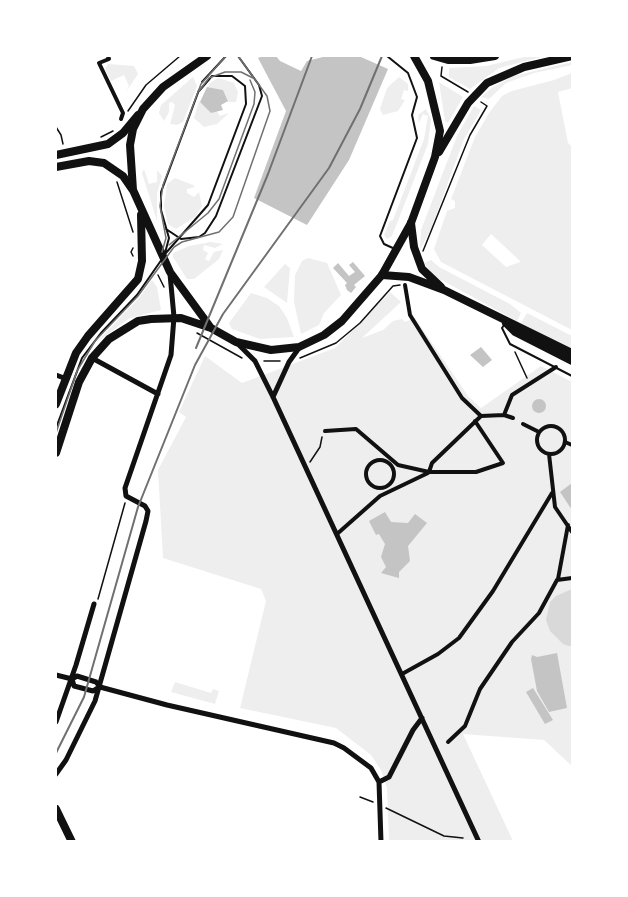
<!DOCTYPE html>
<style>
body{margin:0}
#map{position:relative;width:628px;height:897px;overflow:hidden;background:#fff;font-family:"Public Sans",sans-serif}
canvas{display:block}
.frame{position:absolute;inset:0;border:57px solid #fff;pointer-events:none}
</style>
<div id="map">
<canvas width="628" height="897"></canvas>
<div class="frame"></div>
</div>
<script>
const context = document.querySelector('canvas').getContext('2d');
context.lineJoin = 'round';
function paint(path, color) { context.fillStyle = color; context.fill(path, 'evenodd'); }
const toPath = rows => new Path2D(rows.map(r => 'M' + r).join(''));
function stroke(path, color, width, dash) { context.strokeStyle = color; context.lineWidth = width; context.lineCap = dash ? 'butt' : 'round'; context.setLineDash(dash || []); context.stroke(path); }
const green = toPath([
 [528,56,545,56,499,68,470,89,449,77,449,68,486,66],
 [572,62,572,65,534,73,506,83,489,99,481,97,493,87,514,76],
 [108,64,134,66,138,74,126,92,129,86,124,75,111,81,105,69],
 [572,73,572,88,558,92,568,143,572,147,572,330,441,262,434,249,447,211,455,208,455,201,451,199,475,137,489,113,502,96,512,91,554,80],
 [491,234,520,261,520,262,506,267,482,245],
 [193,77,197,86,183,122,177,125,170,124,175,105,172,102,169,103,169,112,164,121,159,113,161,105],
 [399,77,408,84,408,91,404,90,401,99,405,100,398,111,383,115,380,109,387,88],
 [218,78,234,83,238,92,236,102,225,102,228,100,223,90,208,87,210,83],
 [439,82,463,97,448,123,445,121],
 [199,101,211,113,216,110,220,116,229,113,217,124,204,127,194,118],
 [474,106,481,110,464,139,431,229,420,250,421,230,457,136],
 [426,109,431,119,428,144,392,236,387,239,384,235,390,221,393,220,424,139,428,116,423,114,419,123,418,115],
 [144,169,149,184,157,182,157,170,162,176,157,194,157,221,142,173],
 [175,178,193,185,195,187,187,189,187,193,194,197,199,192,202,206,195,217,176,229,168,224,164,206,167,184],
 [211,242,223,244,215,248,204,245,203,250,208,253,205,259,209,261,214,252,223,250,219,259,194,279,187,279,173,257,173,253,189,246],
 [308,258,327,263,341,295,324,313,319,325,301,334,294,302,295,275,302,261],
 [431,260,439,267,510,304,521,313,517,321,434,276,424,263],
 [285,264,290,268,287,303,264,287],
 [152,280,157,287,161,310,130,318,98,341,139,298],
 [390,292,401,302,362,338,383,330,393,321,402,319,405,322,415,318,468,396,481,408,541,366,572,382,572,766,544,740,463,734,513,841,389,841,387,788,381,770,371,755,336,728,240,708,266,601,261,589,163,558,158,470,186,417,179,412,205,356,242,383,335,348],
 [251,293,267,298,279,306,287,318,294,337,260,339,232,329,229,323],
 [527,313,572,336,572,350,521,323],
 [175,682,211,693,213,689,219,691,215,704,171,692]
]);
const water = toPath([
 [572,589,572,646,569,646,563,644,550,631,546,620,550,602,556,596]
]);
const building = toPath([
 [263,56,276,56,280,61,301,71,307,61,327,56,361,57,388,69,349,160,307,225,254,198,286,111,258,58],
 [207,87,223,90,228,101,221,105,223,110,211,113,200,102],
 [353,262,365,276,354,285,356,287,351,293,347,290,345,285,347,283,333,268,338,263,349,276,355,272,349,265],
 [481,347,492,360,483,367,470,355],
 '532 406a7 7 0 1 1 14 0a7 7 0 1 1-14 0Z',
 [572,483,572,510,560,492],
 [385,512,391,522,408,523,415,514,427,523,408,546,410,561,399,572,399,578,381,573,386,567,381,557,385,544,379,534,376,535,369,521],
 [557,653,567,708,549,712,537,691,531,659,532,655,537,657],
 [533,688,553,720,545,724,526,692]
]);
const path = toPath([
 [442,67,441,76,468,92],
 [128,111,146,85,180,56],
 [56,127,61,135,63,144],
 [101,137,113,131],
 [117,182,133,232],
 [133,248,131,252,133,256],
 [423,251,470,135,487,106,481,102],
 [158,275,164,287],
 [197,333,242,358],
 [515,352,527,378],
 [300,358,336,343,360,323,393,286,400,285],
 [264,361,280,361],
 [310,462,320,447,322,437],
 [98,599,125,503],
 [360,797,373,802],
 [386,808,444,836,463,838]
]);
const service = toPath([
 [286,56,298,56],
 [387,56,408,73,417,97,412,115,417,138,380,236,384,244,395,249],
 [202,82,226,56],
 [166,229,181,239,199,237,205,233,216,216,262,96,259,85,238,56],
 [165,253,169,238,161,210,161,192,199,90],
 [165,254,208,205,246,104,245,86,232,76,212,76,199,91],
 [504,325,502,328,510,344,572,376],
 [56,428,82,358,101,333,137,295,162,259]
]);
const pedestrian = toPath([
 [108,56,109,59,99,63,123,113,121,119],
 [405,285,410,315,462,398,481,416],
 [504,415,512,395,556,367],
 [523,424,539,432],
 '537 440a14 14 0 1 1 28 0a14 14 0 1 1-28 0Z',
 [325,431,356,429,398,465,429,472,476,472,503,463,475,421],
 [565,442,572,445],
 [549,454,555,507,572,532],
 '366 474a14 14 0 1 1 28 0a14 14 0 1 1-28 0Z',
 [429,472,432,463,481,416,504,415,513,418],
 [337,534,380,496,428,473],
 [558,579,568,525],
 [402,674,438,654,459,638,493,591,552,493],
 [448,742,465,726,480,689,512,642,539,613,557,580,572,578]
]);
const minor = toPath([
 [237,343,255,361,273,397,479,842],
 [92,358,158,394],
 [56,375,64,378],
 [273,397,289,362,299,348],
 [56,675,72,679,77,676,96,682,100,687,167,705,334,743,344,748,371,768,379,782,381,842],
 [72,679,74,686,93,691,99,687],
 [56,722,76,665,94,604],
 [56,774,66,760,95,701,146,521,148,511,145,506,126,496,125,488,171,355,174,317,170,274],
 [379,782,389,777,413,730,422,718]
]);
const secondary = toPath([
 [56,155,108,144,123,133,138,115],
 [56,167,89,161,104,163,123,176,132,189],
 [411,223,414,247,422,269,441,287],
 [382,275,409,277,444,290,572,353],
 [506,323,515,332,572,361]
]);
const primary = toPath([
 [207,56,163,87,143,109,133,129,130,145,133,190,170,272,211,328,236,342,271,350,299,347,324,335,342,321,382,275,411,223,435,157,440,131,428,81,414,56],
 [434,56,448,60,470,60,495,56],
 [439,152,468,103,487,83,524,67,572,56],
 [56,404,76,353,88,336,138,279,142,261,141,215],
 [56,453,79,382,92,358,109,339,138,321,151,319,181,318,211,328],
 [56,809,72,842]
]);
const tram = toPath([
 [199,91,209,78,225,72,241,72,253,78],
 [169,245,208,213,219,199,254,104,255,92,250,80],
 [162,252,166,238,160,206,163,185,201,84,226,56],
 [56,433,77,371,95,341,138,296,174,247,182,242,219,232,233,217,270,111,267,96,238,56]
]);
const rail = toPath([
 [196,348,268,174,312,56],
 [56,753,84,697,138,507,195,365,223,314,329,168,360,109,382,56]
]);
paint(green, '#eee');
paint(water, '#d9d9d9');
paint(building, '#c4c4c4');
stroke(path, '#111', 1.5);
stroke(service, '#111', 2);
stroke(pedestrian, '#111', 4);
stroke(minor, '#111', 5);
stroke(secondary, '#111', 8);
stroke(primary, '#111', 8);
stroke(tram, '#707070', 1.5);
stroke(rail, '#707070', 2);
</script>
